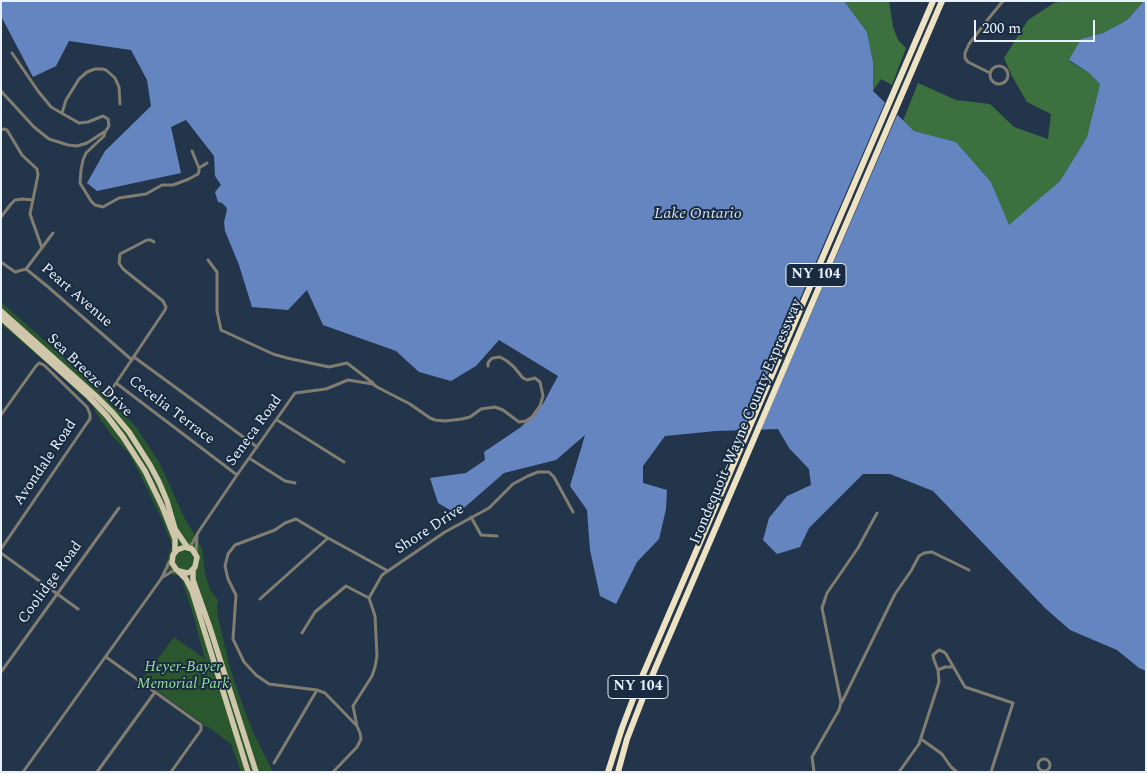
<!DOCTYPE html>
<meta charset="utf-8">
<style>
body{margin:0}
#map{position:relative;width:1147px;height:773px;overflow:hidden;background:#23354b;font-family:Spectral,serif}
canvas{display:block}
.frame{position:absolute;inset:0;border:2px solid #e8f1fc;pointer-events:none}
.scale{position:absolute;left:974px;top:20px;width:121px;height:22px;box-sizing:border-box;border:2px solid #e8f1fc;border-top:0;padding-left:6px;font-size:15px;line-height:18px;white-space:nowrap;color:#e8f1fc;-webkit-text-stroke:4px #192b40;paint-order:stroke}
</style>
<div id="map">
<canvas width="1147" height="773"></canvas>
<div class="frame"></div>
<div class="scale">200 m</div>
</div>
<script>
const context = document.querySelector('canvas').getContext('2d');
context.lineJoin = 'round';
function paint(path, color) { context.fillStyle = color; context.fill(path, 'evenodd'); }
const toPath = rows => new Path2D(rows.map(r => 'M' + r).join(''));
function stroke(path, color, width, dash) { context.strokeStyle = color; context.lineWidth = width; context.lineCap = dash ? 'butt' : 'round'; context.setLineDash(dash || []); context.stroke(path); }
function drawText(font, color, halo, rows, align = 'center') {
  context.font = font + ' Spectral,serif'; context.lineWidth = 4; context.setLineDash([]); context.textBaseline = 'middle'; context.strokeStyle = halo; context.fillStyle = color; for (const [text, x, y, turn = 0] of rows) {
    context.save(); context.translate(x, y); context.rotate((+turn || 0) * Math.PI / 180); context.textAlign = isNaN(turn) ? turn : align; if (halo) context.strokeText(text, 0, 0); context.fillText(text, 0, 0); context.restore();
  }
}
const green = toPath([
 [1,302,107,396,136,427,159,462,184,517,202,548,205,574,210,590,218,600,217,613,230,668,243,706,253,732,273,772,241,772,231,744,207,726,205,727,202,723,142,680,174,637,205,659,194,618,182,580,178,575,173,575,165,566,172,545,163,522,143,480,128,452,113,437,96,413,93,406,49,365,1,324]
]);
const forest = toPath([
 [844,1,889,1,893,27,898,40,906,48,892,85,881,79,873,91,873,62,867,32],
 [1067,1,1144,1,1127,20,1103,33,1081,39,1069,61,1088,72,1100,84,1087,137,1060,181,1009,226,991,182,956,142,914,131,903,121,918,83,956,100,990,104,1014,127,1048,139,1051,114,1027,102,1012,76,1004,58,1028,20,1054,3]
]);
const water = toPath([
 [1,1,844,1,867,32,873,62,873,91,914,131,956,142,991,182,1009,225,1060,181,1087,137,1100,84,1088,72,1069,60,1081,39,1103,33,1127,20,1144,1,1146,1,1146,671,1139,668,1117,650,1070,630,1045,608,933,491,890,474,863,474,809,528,800,547,777,554,763,540,769,518,787,496,811,485,809,469,789,448,778,429,716,431,665,436,643,466,643,483,667,490,666,509,659,539,637,562,616,604,600,596,590,550,587,510,570,486,585,435,556,460,504,473,457,514,438,503,430,478,466,473,485,460,484,452,521,427,543,404,558,376,499,340,476,366,451,381,419,372,396,351,323,325,307,290,288,310,252,307,239,265,225,231,224,222,227,210,226,207,222,203,218,202,215,192,221,185,215,176,214,156,186,120,171,127,181,173,97,191,87,183,105,151,151,106,147,80,131,50,69,41,56,66,33,77,1,16]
]);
const pier = toPath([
 [886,100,898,113,760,432,742,433]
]);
const minor = toPath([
 [12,53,38,91,51,107,79,123,88,122,103,116,108,119,109,126,105,132,104,136,86,153,83,160,81,170,80,183,91,201,95,205,103,207,119,198,146,194,162,185,173,185,189,179,198,174,199,171,199,168,192,151],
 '990 75a9 9 0 1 1 18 0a9 9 0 1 1-18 0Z',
 [990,73,968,62,965,58,965,53,969,44,989,18,1003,1],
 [1,91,34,127,49,139,68,145,77,146,87,143,104,132],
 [62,113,66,100,79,79,87,72,95,69,102,69,106,70,115,78,119,87,120,104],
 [1,130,4,129,7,130,22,155,37,169,38,175,30,214,42,248],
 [199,168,207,163],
 [1,217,11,204,15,200,22,199,33,200],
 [208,260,217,272,217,311,221,330,273,354,287,358,329,367,347,363,373,383],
 [1,262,15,272,26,269],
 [26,269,47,286,132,360],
 [26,269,53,233],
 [134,357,257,447],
 [116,383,237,475],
 [108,395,165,310,166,307,163,301,123,269,119,263,120,254,147,240,151,240,154,242],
 [1,415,36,366,39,363,44,365,87,407,90,414,90,419,87,423,1,549],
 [277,420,344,462],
 [249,458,285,481,295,483],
 [471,517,481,535,497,536],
 [188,547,192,544,199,531,237,475,295,393,326,389,348,380,373,384,377,387,410,404,430,418,435,420,445,421,462,419,470,417,481,409,495,407,503,410,519,422,526,421,532,417,540,406,543,396,540,382,535,378,527,380,523,378,514,367,507,361,500,357,493,358,491,359,488,363,488,366],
 [1,553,78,609],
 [196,554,197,535],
 [163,577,171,572,177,570],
 [369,598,382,575,445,532,489,508,513,484,528,476,538,472,549,472,554,477,573,512],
 [260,599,328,538],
 [302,633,315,612,346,586,369,598],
 [106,657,201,725,201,730,171,772],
 [938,670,945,667,953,667],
 [1,672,119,508],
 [842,702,895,594,911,571,919,556,924,553,932,552,969,570],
 [357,726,353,706,372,676,375,667,377,656,375,616,369,598],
 [921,739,942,754,951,767,957,772],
 '1038 765a6 6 0 1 1 12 0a6 6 0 1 1-12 0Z',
 [274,763,317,690],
 [23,772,161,579,170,561],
 [97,772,155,692],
 [333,772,357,747,361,739,360,733,357,726,325,693,317,690,269,684,256,675,244,662,233,639,236,595,228,579,225,566,228,554,235,545,275,530,285,523,296,519,328,538,388,571],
 [814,772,812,757,839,710,841,702,822,608,827,593,858,548,877,513],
 [899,772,919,744,939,682,938,670,934,660,933,655,939,650,944,652,946,654,965,687,1013,703,991,772]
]);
const primary = toPath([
 [1,311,96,396,113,413,129,432,150,465,159,482,167,501,175,529,188,548],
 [1,318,89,397,107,416,123,437,145,471,162,506,175,539,175,552],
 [193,570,193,580,210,628,256,772],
 [179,571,187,573,190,572,195,567,197,557,192,549,185,547,177,550,173,555,172,563,176,569,186,579,192,591,248,772]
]);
const motorway = toPath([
 [608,772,622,728,638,686,933,1],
 [618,772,627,739,646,690,942,1]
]);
const shields = [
 [816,275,60],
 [638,687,60]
];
const shieldNames = [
 ["NY 104",816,275],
 ["NY 104",638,687]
];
const streetNames = [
 ["Peart Avenue",76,296,41],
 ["Sea Breeze Drive",89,376,44],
 ["Cecelia Terrace",171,411,37],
 ["Irondequoit–Wayne County Expressway",747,422,-67],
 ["Seneca Road",255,431,-54],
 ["Avondale Road",46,463,-56],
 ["Shore Drive",430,530,-33],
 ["Coolidge Road",51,583,-54]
];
const parkNames = [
 ["Heyer-Bayer",183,668],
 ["Memorial Park",183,685]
];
const waterNames = [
 ["Lake Ontario",698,215]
];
paint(green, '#2a572d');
paint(forest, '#3c713f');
paint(water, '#6485bf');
paint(pier, '#23354b');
stroke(minor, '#817d70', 3);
stroke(primary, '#cfc6ab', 5.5);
stroke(motorway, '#ede3c2', 6);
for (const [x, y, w] of shields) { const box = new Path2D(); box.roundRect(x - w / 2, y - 11.5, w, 23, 4); context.fillStyle = '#192b40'; context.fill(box); stroke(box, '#e8f1fc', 1); }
drawText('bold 14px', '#e8f1fc', null, shieldNames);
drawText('15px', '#e8f1fc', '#192b40', streetNames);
drawText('italic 15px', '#95e197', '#192b40', parkNames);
drawText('italic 16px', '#d5dfef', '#192b40', waterNames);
</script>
